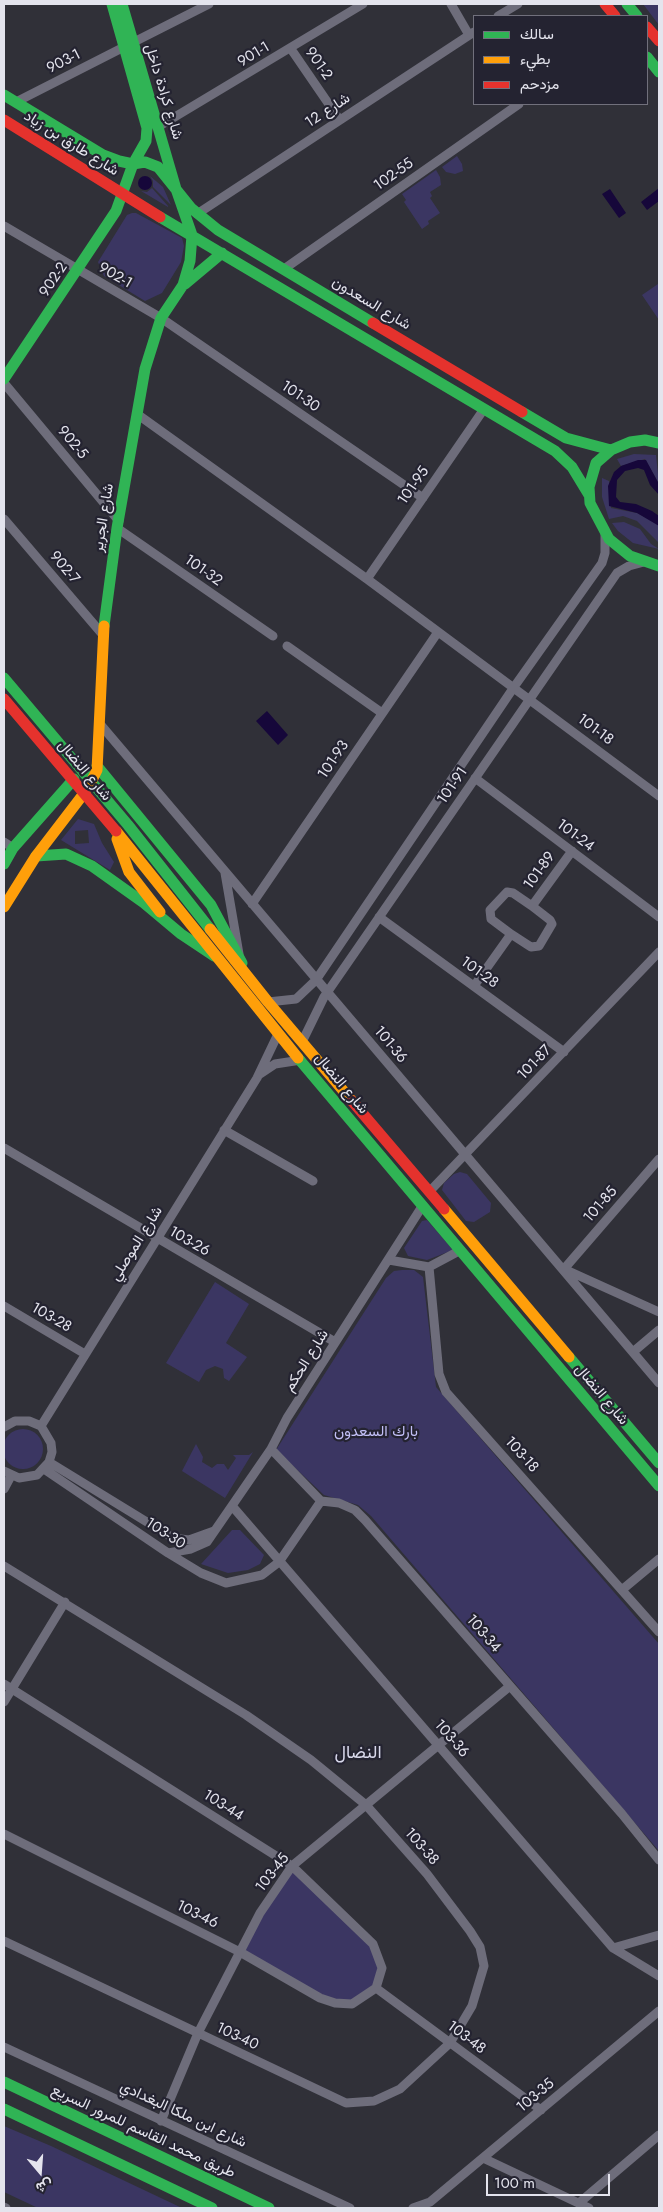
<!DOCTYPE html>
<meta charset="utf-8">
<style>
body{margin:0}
#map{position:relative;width:663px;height:2212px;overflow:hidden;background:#303038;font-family:Jost,Vazirmatn,sans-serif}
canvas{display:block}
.frame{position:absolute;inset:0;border:5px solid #e4e4ed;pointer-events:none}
.legend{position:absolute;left:473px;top:15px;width:175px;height:90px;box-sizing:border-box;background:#242331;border:1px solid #71707c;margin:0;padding:6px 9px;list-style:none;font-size:15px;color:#e4e4ed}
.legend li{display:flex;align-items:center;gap:10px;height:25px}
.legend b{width:25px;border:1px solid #71707c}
.north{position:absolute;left:15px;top:2147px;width:50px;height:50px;-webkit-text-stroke:4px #242331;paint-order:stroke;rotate:162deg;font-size:14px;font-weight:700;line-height:20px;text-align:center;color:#e4e4ed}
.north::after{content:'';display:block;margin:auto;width:18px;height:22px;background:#e4e4ed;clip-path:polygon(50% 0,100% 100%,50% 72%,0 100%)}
.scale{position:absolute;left:486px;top:2174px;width:124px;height:22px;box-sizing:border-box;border:2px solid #e4e4ed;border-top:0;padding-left:6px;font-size:15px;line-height:18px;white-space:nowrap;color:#e4e4ed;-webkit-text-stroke:4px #242331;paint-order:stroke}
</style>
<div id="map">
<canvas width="663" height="2212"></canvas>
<div class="frame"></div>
<ul class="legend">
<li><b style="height:6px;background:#30b455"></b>سالك</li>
<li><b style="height:6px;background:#ff9f0a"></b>بطيء</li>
<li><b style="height:6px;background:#e5322d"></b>مزدحم</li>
</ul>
<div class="north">ش</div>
<div class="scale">100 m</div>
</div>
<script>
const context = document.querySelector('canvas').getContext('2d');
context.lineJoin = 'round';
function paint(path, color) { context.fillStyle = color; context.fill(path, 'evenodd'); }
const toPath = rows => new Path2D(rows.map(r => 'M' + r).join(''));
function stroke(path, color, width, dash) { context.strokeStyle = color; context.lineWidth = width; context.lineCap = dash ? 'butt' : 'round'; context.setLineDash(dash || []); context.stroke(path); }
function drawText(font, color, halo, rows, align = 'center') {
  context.font = font + ' Jost,Vazirmatn,sans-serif'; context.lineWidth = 4.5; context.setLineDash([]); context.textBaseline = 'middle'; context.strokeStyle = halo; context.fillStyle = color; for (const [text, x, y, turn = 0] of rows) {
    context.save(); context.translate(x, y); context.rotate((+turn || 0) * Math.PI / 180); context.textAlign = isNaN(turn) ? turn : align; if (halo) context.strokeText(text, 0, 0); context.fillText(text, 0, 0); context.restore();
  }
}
const green = toPath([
 [643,4,659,4,659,25],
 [457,156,462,164,463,171,455,174,446,172,442,167],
 [436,170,440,177,441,185,430,192,432,196,430,198,440,213,428,221,429,224,422,229,404,202,406,200,402,194],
 [150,176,163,187,171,205,153,187,153,181],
 [152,188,168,206,168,207,141,191,147,192],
 [132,213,136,213,182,238,184,246,181,262,162,293,145,301,104,276,98,262,127,215],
 [658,284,659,285,659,320,642,295],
 [634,454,656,455,659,484,645,459,621,466,617,459],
 [602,478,609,481,611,508,637,513,656,523,659,526,659,543,637,521,623,516,609,519,602,497],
 [624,522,640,529,651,544,659,549,633,543,618,531,612,523],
 [78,819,94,824,102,843,114,862,110,870,61,840],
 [88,830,89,843,75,844,75,831],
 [460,1172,467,1174,491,1203,490,1212,474,1222,466,1221,442,1190,444,1183,454,1174],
 [427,1220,453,1250,427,1260,408,1256,404,1248,422,1221],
 [402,1270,414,1270,423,1277,436,1387,659,1644,659,1851,371,1516,358,1505,324,1495,276,1450,386,1278,394,1271],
 [215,1282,249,1304,226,1343,247,1357,229,1381,224,1378,223,1369,215,1366,206,1370,199,1382,166,1363],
 '3 1449a20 20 0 1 1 40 0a20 20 0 1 1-40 0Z',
 [196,1444,203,1457,202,1462,212,1468,217,1464,224,1464,228,1470,236,1458,233,1455,249,1455,253,1452,225,1498,182,1471],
 [232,1530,240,1530,264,1555,260,1564,248,1570,228,1573,201,1564],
 [292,1866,373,1944,382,1968,376,1988,352,2004,335,2003,240,1952],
 [4,2126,51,2146,182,2208,38,2208,4,2192]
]);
const water = toPath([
 '138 183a7 7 0 1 1 14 0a7 7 0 1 1-14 0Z',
 [659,188,659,201,647,210,641,202],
 [610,189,626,213,619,218,602,194],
 [638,460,646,460,659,484,659,495,650,485,644,470,638,468,625,471,617,480,616,497,620,502,636,504,652,511,659,516,659,526,637,513,609,506,608,486,614,472,621,466],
 [267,711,288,735,278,745,256,721]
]);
const street = toPath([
 [451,4,469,35],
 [498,16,518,4],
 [132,43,209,4],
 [291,49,339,119],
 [16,102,124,47],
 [158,127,363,4],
 [197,214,474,32],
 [4,226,161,318,423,498],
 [284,269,519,104],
 [4,383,119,521],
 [137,414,367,579,659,796],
 [4,519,103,635],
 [117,528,273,636],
 [367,579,484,409],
 [287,646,382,713],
 [100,724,659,1383],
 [475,778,659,917],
 [4,842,13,848],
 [225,873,239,954],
 [252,904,438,632],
 [379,917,564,1052],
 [511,934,531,947,539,946,552,924,550,920,532,906],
 [474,986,511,934,491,919,490,910,507,892,513,893,532,906,572,851],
 [268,1002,296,999,316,980,514,687,602,563,605,553,605,532],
 [302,1042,324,997,617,573,629,566,644,562],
 [260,1074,275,1064,301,1060],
 [224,1130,313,1181],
 [4,1148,335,1342],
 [659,1159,564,1269,659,1312],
 [429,1192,659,952],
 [389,1260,429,1267,459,1251],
 [429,1267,439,1374,446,1392,659,1632],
 [4,1306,85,1354],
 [633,1352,659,1330],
 [41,1426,257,1078,278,1034],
 [4,1427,15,1421,29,1421,41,1426,51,1443,52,1452,49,1462,37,1475,19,1478,4,1471],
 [271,1449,321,1501,339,1503,355,1510,365,1520,622,1814,659,1860],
 [49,1462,173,1538,189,1540,214,1531],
 [44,1469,168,1553,201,1573,226,1583,262,1575,279,1562,321,1501],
 [4,1489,11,1476],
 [233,1507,613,1948,659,1976],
 [168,1553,191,1549,207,1542,271,1449,287,1418,423,1205],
 [4,1566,246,1715,311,1760,366,1805,427,1874,470,1931,480,1947,484,1966,472,2006,450,2043,400,2089,374,2101,346,2103,4,1941],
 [623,1589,659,1559],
 [4,1684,292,1866,373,1944,382,1968,376,1988],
 [4,1702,65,1602],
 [4,1834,240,1952,320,1998,335,2003,352,2004,376,1988],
 [613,1948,659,1935],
 [376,1988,541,2110],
 [4,2047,350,2208],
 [161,2121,198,2033,260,1913,292,1866,510,1686],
 [483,2158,589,2208],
 [579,2203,659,2135],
 [4,2207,6,2208],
 [413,2208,430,2202,659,2011]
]);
const fast = toPath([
 [627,4,637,16],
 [647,57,659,72],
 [4,95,103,155,119,161,133,164,145,162,158,167,191,208,218,230,373,323],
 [160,217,555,451,572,467,589,495],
 [185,284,222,253],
 [4,379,116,211,133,164,146,141,147,128,112,4],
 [522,412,566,438,611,450],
 [659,443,645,440,630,442,611,450,596,463,589,487,590,503,609,539,630,556,659,566],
 [104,626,117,528,145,369,161,318,183,285,190,261,192,235,176,189,122,4],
 [4,678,128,825,210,929],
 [97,766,211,905,242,963],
 [36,856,66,854,92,866,144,903,181,934,214,956],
 [4,864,13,848,74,779],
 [298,1058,659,1486],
 [569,1357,659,1463],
 [4,2082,269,2208],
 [4,2109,212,2208]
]);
const slow = toPath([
 [89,786,97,770,104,626],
 [116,831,298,1058],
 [117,839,129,872,160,912],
 [4,907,36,856,85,792],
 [210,929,268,1002,352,1101],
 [444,1209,569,1357]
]);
const jam = toPath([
 [605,4,615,16],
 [647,27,659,41],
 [4,120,160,217],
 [373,323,522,412],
 [4,699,116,831],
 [352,1101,444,1209]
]);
const streetNames = [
 ["901-1",254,55,-31],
 ["903-1",64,62,-27],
 ["901-2",318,64,55],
 ["شارع كرادة داخل",163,92,73],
 ["شارع 12",328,111,-33],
 ["شارع طارق بن زياد",71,144,32],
 ["102-55",394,175,-35],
 ["902-1",115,276,30],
 ["902-2",54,280,-56],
 ["شارع السعدون",371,304,31],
 ["101-30",300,397,34],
 ["902-5",72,443,50],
 ["101-95",414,486,-55],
 ["شارع الجرير",104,518,-81],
 ["902-7",64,568,50],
 ["101-32",203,571,35],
 ["101-18",595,730,37],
 ["101-93",334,760,-56],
 ["شارع النضال",84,771,50],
 ["101-91",453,786,-55],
 ["101-24",575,836,37],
 ["101-89",540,871,-54],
 ["101-28",479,973,36],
 ["101-36",390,1045,50],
 ["101-87",535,1063,-46],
 ["شارع النضال",341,1084,50],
 ["101-85",601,1205,-49],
 ["103-26",189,1242,30],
 ["شارع الموصلي",137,1244,-58],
 ["103-28",51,1318,30],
 ["شارع الحكم",307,1361,-58],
 ["شارع النضال",601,1395,50],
 ["103-18",521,1455,48],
 ["103-30",165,1534,33],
 ["103-34",483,1634,49],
 ["103-36",451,1739,49],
 ["103-44",223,1806,32],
 ["103-38",421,1847,49],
 ["103-45",273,1873,-52],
 ["103-46",197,1915,26],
 ["103-40",237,2037,25],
 ["103-48",466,2038,37],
 ["103-35",536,2096,-40],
 ["شارع ابن ملكا البغدادي",183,2115,25],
 ["طريق محمد القاسم للمرور السريع",143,2132,25]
];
const parkNames = [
 ["بارك السعدون",376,1432]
];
const quarterNames = [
 ["النضال",358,1754]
];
paint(green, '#3b3662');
paint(water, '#16073a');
stroke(street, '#6e6d7b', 9);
stroke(fast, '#30b455', 11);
stroke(slow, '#ff9f0a', 11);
stroke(jam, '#e5322d', 11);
drawText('15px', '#e4e4ed', '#242331', streetNames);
drawText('15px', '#c2bff6', '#242331', parkNames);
drawText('18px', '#d8d8eb', '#242331', quarterNames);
</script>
